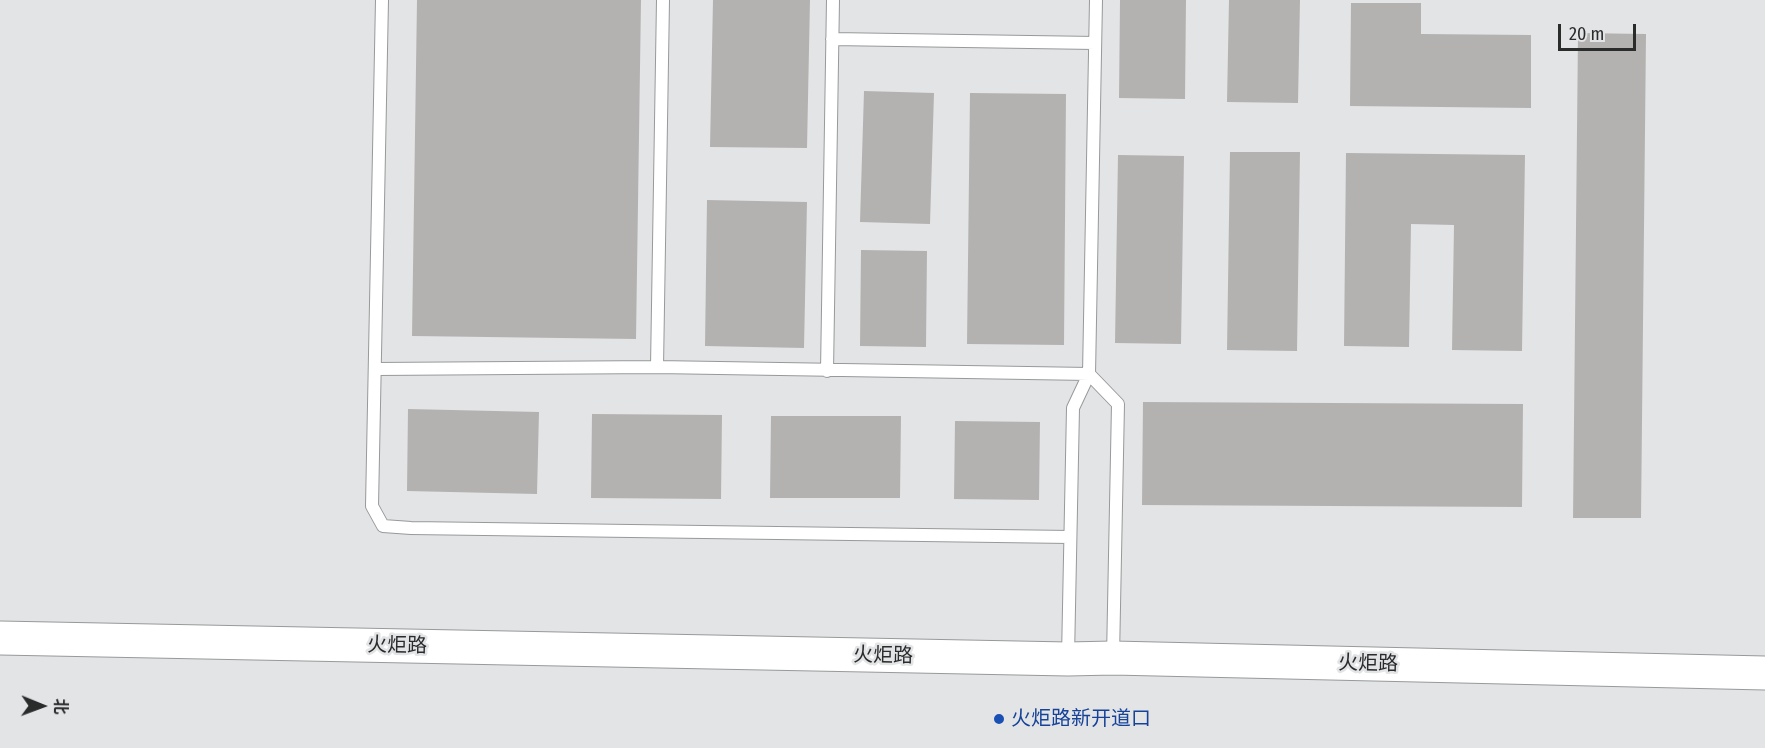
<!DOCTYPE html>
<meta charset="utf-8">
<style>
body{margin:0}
#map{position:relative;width:1765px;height:748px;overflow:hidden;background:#e3e4e6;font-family:"Fira Sans Condensed","Noto Sans SC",sans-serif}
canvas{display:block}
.north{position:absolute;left:12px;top:676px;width:60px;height:60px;-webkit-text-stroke:4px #e3e4e6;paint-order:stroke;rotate:91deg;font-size:16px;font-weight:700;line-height:24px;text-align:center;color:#2a2b2b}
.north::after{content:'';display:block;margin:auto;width:21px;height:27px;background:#2a2b2b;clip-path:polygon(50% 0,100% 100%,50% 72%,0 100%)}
.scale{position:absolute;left:1558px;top:24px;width:78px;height:27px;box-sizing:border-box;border:3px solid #2a2b2b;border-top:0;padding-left:8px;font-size:18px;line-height:21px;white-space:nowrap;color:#2a2b2b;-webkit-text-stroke:4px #e3e4e6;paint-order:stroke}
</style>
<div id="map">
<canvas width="1765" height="748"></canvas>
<div class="north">北</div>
<div class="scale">20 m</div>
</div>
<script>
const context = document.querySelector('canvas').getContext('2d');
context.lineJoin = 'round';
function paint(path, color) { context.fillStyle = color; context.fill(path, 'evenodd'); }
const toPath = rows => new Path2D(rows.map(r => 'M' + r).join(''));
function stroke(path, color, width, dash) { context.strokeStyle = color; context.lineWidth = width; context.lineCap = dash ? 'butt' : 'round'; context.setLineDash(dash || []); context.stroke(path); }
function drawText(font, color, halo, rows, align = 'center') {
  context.font = font + ' "Fira Sans Condensed","Noto Sans SC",sans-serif'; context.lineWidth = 5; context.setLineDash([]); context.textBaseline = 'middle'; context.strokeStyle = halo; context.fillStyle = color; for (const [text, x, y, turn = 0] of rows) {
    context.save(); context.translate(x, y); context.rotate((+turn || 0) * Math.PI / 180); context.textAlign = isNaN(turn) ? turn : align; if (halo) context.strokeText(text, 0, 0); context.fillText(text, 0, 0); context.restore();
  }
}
const building = toPath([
 [417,0,641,0,636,339,412,336],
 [713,0,810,0,807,148,710,147],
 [1120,0,1186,0,1185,99,1119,98],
 [1229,0,1300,0,1298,103,1227,102],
 [1351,3,1421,3,1421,34,1531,35,1531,108,1350,106],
 [1578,33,1646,34,1641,518,1573,518],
 [864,91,934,93,930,224,860,222],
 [970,93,1066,94,1064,345,967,344],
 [1230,152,1300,152,1297,351,1227,350],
 [1346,153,1525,155,1522,351,1452,350,1454,225,1411,224,1409,347,1344,346],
 [1118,155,1184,156,1181,344,1115,343],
 [707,200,807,202,804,348,705,346],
 [861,250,927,251,926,347,860,346],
 [1143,402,1523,404,1522,507,1142,505],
 [408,409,539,412,537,494,407,491],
 [592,414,722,415,721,499,591,498],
 [771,416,901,416,900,498,770,498],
 [955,421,1040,422,1039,500,954,499]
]);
const service = toPath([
 [382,0,372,506,383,526,411,528,1070,537],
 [832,39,1095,43],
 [657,367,663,0],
 [376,369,657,367,1089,374,1096,0],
 [827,371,833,0],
 [1068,657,1073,408,1089,374,1118,404,1113,657]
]);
const secondary = toPath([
 [0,638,1068,659,1113,658,1765,673]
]);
const markers = [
 [999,719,6,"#1a4fb4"]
];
const streetNames = [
 ["火炬路",397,646,1],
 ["火炬路",883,656,1],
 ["火炬路",1368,664,1]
];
const transitNames = [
 ["火炬路新开道口",1011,719]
];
paint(building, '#b4b2b1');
stroke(service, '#97999a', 14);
stroke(secondary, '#97999a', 35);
stroke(service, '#fff', 12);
stroke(secondary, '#fff', 33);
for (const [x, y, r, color] of markers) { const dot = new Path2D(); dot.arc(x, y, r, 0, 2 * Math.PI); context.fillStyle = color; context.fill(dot); stroke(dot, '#e3e4e6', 2); }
drawText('20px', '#2a2b2b', '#e3e4e6', streetNames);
drawText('20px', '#164399', '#e3e4e6', transitNames, 'left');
</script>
